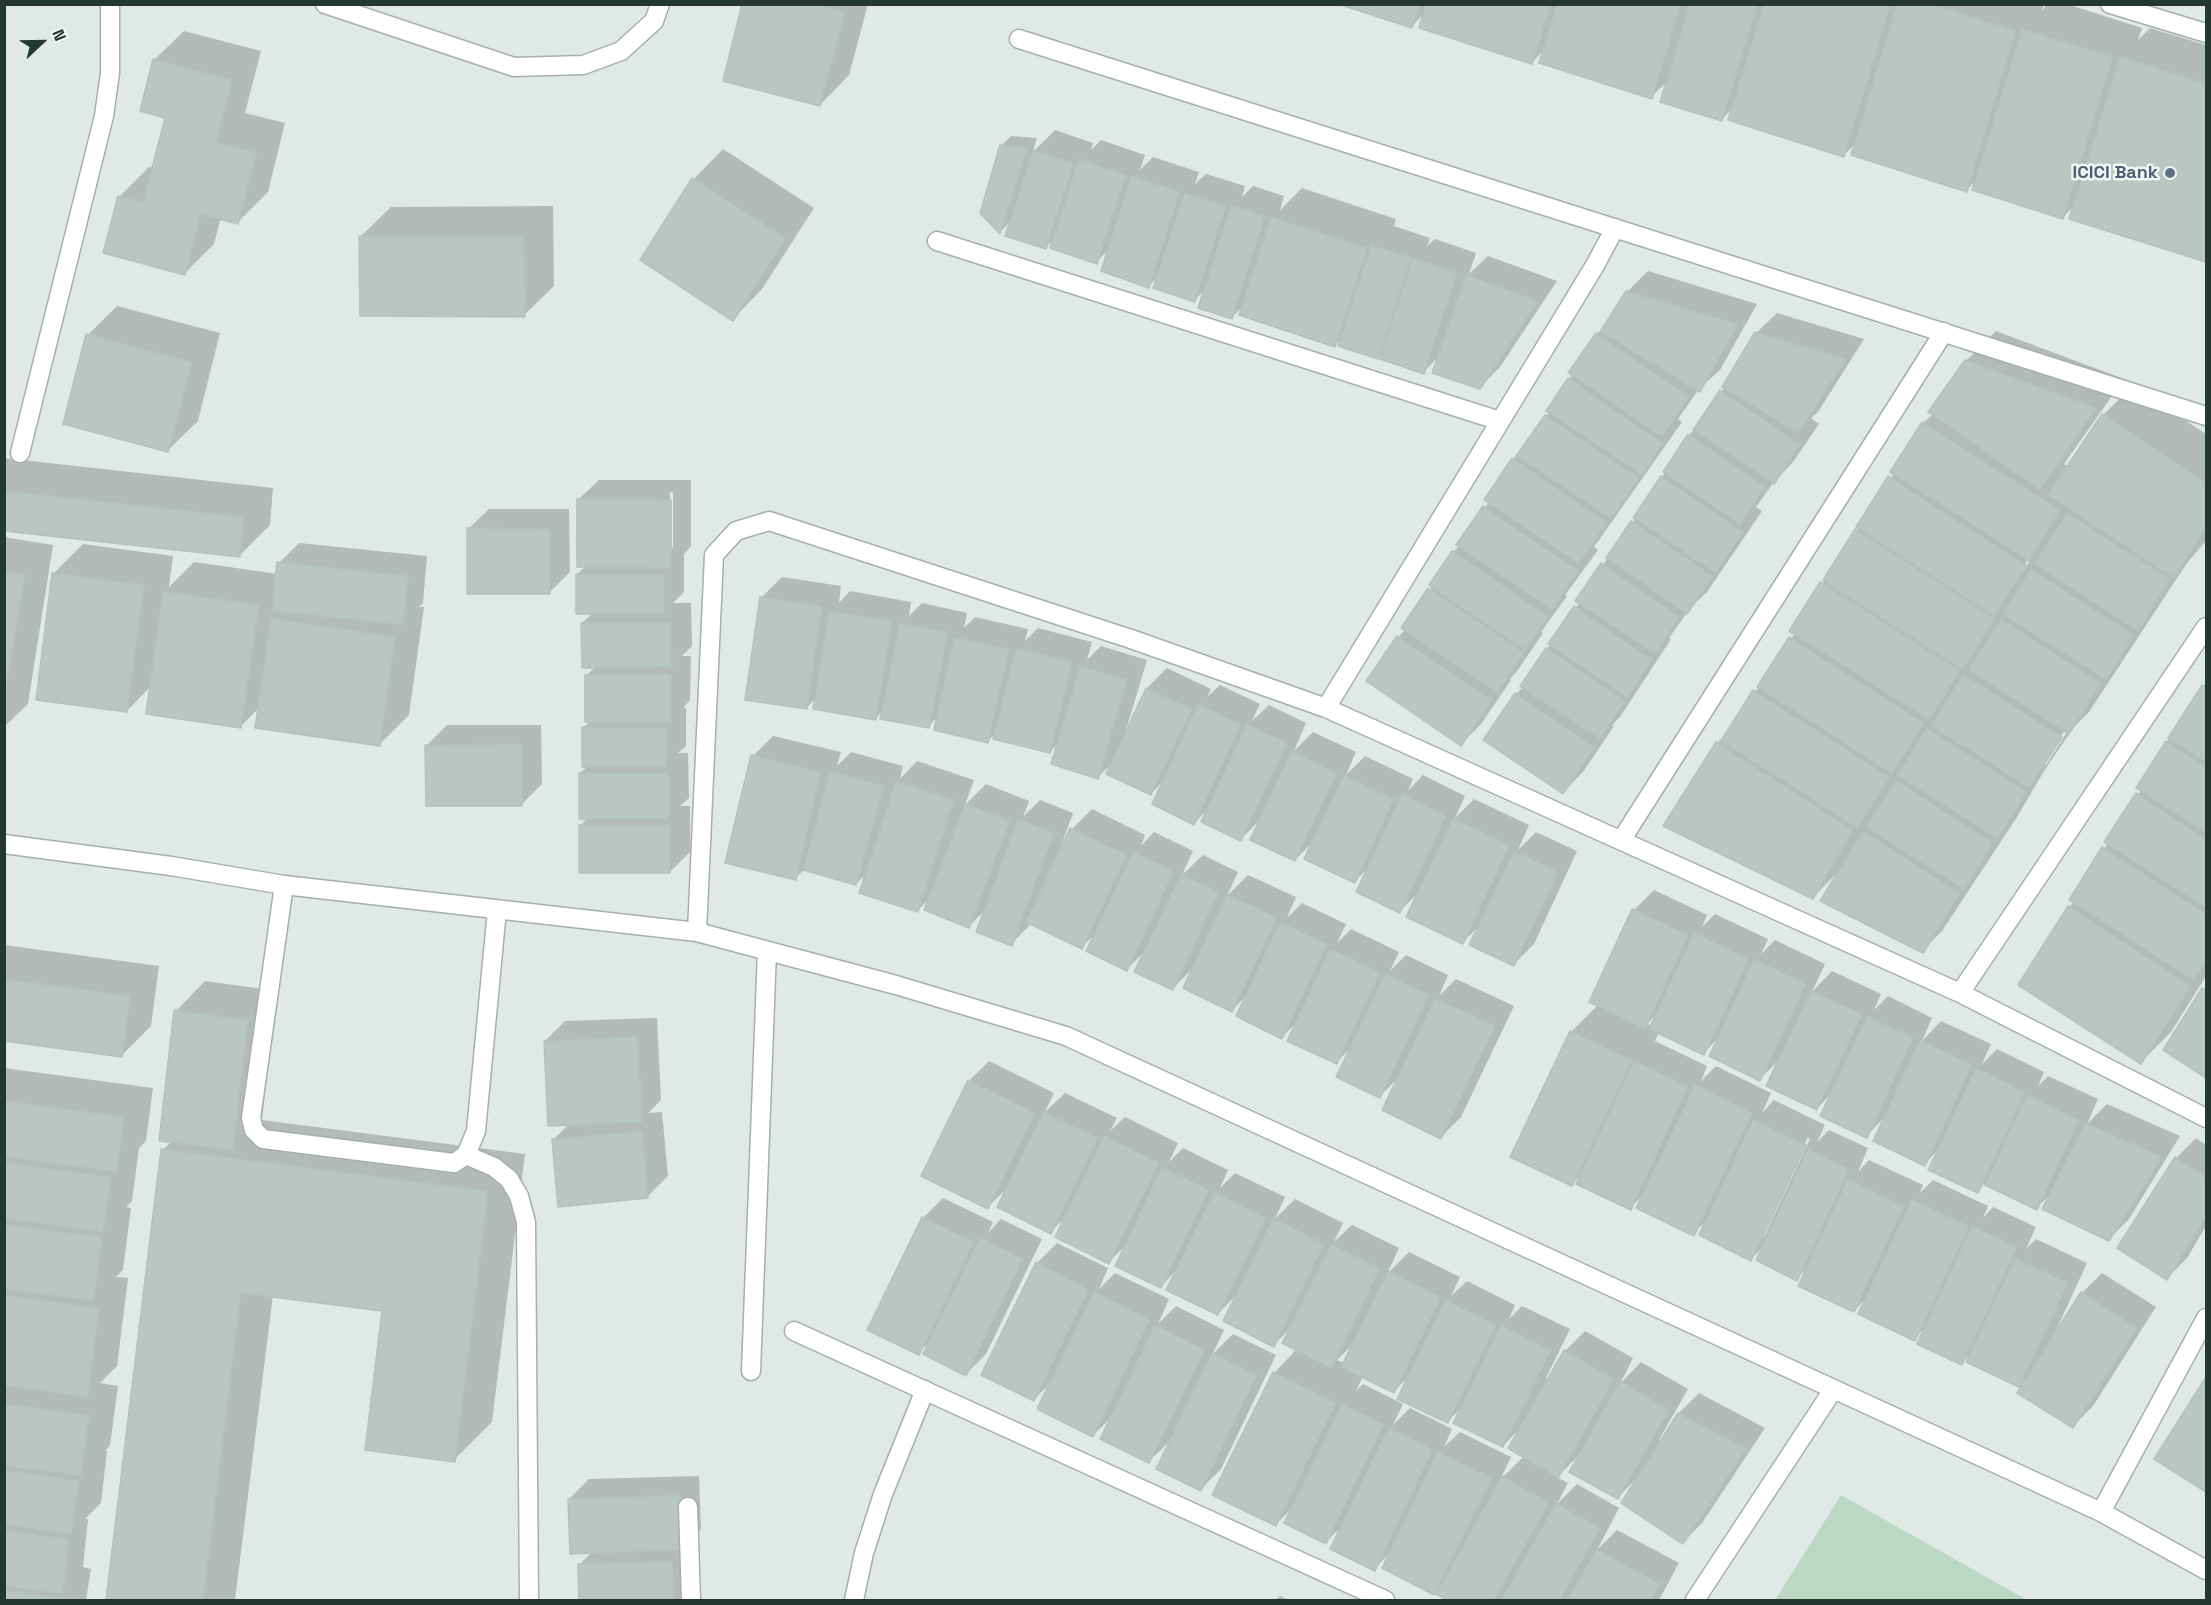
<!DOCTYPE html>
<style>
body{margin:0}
#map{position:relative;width:2211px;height:1605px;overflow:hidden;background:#e0e9e6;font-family:"Space Grotesk",sans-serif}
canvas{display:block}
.frame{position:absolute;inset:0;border:6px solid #233733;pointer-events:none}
.north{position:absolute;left:12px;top:12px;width:60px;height:60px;-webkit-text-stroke:4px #f0f6f3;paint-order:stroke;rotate:68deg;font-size:16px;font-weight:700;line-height:24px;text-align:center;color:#233733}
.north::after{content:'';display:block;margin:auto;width:21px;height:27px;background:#233733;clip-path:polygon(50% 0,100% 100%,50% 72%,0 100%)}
</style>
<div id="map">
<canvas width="2211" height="1605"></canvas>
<div class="frame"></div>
<div class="north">N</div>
</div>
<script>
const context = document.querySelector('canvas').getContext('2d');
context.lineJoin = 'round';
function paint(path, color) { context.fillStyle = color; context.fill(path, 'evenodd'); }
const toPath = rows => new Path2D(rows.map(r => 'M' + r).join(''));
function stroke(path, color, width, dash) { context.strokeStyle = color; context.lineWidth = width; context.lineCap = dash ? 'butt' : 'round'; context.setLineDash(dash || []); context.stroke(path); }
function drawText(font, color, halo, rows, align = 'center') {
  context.font = font + ' "Space Grotesk",sans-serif'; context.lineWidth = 5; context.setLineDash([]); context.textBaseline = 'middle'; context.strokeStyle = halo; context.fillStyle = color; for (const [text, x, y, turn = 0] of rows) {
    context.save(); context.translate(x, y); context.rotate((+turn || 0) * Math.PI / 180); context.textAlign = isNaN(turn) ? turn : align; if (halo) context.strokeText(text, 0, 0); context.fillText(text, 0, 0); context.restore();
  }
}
const green = toPath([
 [1841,1495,2027,1600,1775,1600]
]);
const shadow = toPath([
 [743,4,868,4,849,75,820,105],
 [1343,4,2044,4,2042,11,2048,4,2067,4,2142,28,2138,40,2150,28,2206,45,2206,261,2071,218,2075,205,2063,217,1977,179,1966,190,1856,143,1844,155,1733,108,1722,119,1668,81,1651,97,1545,49,1532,62,1425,13,1412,26],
 [184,31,261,51,245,113,285,123,268,192,238,222,221,217,214,244,185,273,120,196,149,167,154,168,167,117,154,60],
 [1055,130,1093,143,1091,150,1101,140,1145,155,1140,170,1153,157,1199,172,1195,184,1206,174,1245,186,1242,197,1253,186,1284,196,1280,210,1302,188,1396,219,1394,226,1430,238,1427,246,1435,239,1476,253,1469,274,1488,256,1557,281,1500,367,1480,387,1439,356,1424,372,1385,350,1378,357,1342,339,1335,345,1245,304,1232,317,1206,289,1194,300,1158,276,1149,286,1109,249,1096,262,1055,238,1045,248,1012,220,1000,232,1001,146,1011,136,1037,138,1032,153],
 [723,149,814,208,762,289,733,319,642,259,694,179],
 [553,206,554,286,524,315,361,236,391,207],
 [1648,271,1757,304,1720,370,1699,389,1678,419,1682,422,1594,547,1598,550,1565,595,1567,596,1541,632,1543,633,1517,671,1510,679,1511,680,1481,724,1461,744,1368,681,1398,637,1406,629,1453,552,1460,545,1489,502,1486,499,1513,459,1523,449,1550,411,1597,334,1607,323,1627,292],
 [117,306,220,333,198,421,168,450,88,335],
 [1777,313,1864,339,1818,412,1811,418,1819,424,1793,462,1773,483,1756,507,1762,511,1735,551,1707,592,1691,607,1669,638,1671,639,1620,717,1612,725,1614,726,1583,772,1563,792,1516,694,1524,686,1522,685,1580,602,1578,600,1636,518,1689,435,1698,426,1725,387,1756,333],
 [1996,331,2124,379,2064,464,2069,467,2103,415,2133,386,2206,434,2206,541,2187,563,2089,712,2074,727,2044,771,2017,817,1942,931,1922,951,1839,871,1813,897,1717,743,1729,731,1795,633,1792,631,1894,473,1923,423,1933,414,1966,361],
 [2029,558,2031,559,2017,581,2014,581],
 [2065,730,2067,732,2046,765,2042,765],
 [4,458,273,488,270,525,240,555,4,529],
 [599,480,691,480,691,546,684,554,684,592,673,603,691,603,692,646,682,656,691,656,690,700,683,708,686,708,686,746,678,753,688,753,689,798,680,806,690,806,690,852,670,872,580,826,588,818,580,773,588,766,583,728,590,721,586,676,596,666,582,623,594,612,577,574,586,566,578,500],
 [670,492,673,492,673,548,670,548],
 [489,509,569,509,570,572,550,592,468,529],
 [4,537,53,545,28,704,4,727],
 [299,543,427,556,423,603,419,607,424,607,409,715,379,745,260,707,241,726,151,686,127,711,53,574,83,544,173,556,169,587,194,562,278,574,279,563],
 [782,577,841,586,839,603,850,591,911,602,909,616,922,603,967,613,964,628,975,617,1028,629,1025,641,1038,628,1092,642,1087,660,1101,646,1147,660,1126,730,1128,731,1147,688,1167,668,1211,689,1207,697,1220,685,1260,704,1252,721,1269,705,1306,723,1294,751,1313,732,1356,752,1346,775,1365,756,1413,779,1408,791,1423,775,1465,796,1455,818,1474,799,1529,825,1518,850,1536,832,1577,851,1534,944,1514,964,1480,925,1463,942,1419,892,1400,911,1369,867,1354,882,1313,842,1295,860,1260,820,1241,839,1208,809,1194,823,1164,780,1151,794,1112,763,1098,777,1059,742,1050,752,997,732,988,741,938,717,928,726,884,710,875,718,817,697,807,707,762,597],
 [2206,682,2206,976,2171,1032,2141,1062,2069,907,2074,902,2104,848,2109,843,2141,790,2167,742],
 [447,725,541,725,542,784,522,804,427,745],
 [773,736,841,752,837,766,851,752,903,766,900,779,917,761,974,780,965,805,986,784,1029,801,1023,817,1040,800,1073,813,1061,846,1063,847,1072,829,1092,809,1145,835,1141,846,1154,832,1193,851,1182,875,1203,855,1238,872,1227,896,1248,875,1296,897,1287,918,1302,903,1346,924,1337,943,1351,929,1399,952,1390,971,1406,955,1448,975,1439,996,1456,979,1514,1006,1461,1117,1441,1137,1399,1077,1380,1096,1352,1046,1337,1062,1297,1022,1282,1037,1248,994,1232,1010,1194,967,1173,988,1146,950,1127,969,1095,934,1082,947,1032,923,1011,944,986,909,969,926,931,897,918,910,868,872,856,884,805,869,795,878,753,756],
 [1654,890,1707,915,1702,927,1715,914,1768,939,1761,954,1775,940,1825,964,1812,992,1832,971,1881,994,1874,1010,1888,996,1932,1018,1922,1041,1941,1021,1991,1044,1982,1064,1997,1049,2044,1072,2038,1086,2048,1076,2098,1099,2087,1124,2107,1104,2180,1136,2129,1219,2109,1239,2051,1194,2036,1208,1984,1184,1977,1191,1938,1150,1924,1164,1885,1117,1866,1136,1832,1093,1817,1108,1780,1059,1760,1079,1718,1038,1704,1053,1659,1032,1655,1041,1707,1066,1701,1081,1716,1066,1771,1093,1762,1113,1774,1100,1825,1125,1817,1142,1829,1130,1868,1148,1858,1172,1869,1160,1923,1185,1920,1193,1933,1180,1988,1206,1983,1218,1993,1207,2036,1227,2026,1249,2036,1239,2087,1263,2053,1337,2054,1338,2082,1293,2102,1273,2156,1307,2093,1406,2073,1426,2029,1376,2019,1386,1971,1353,1961,1363,1925,1328,1914,1339,1866,1298,1854,1311,1807,1268,1796,1279,1763,1247,1751,1259,1706,1221,1693,1234,1644,1194,1630,1208,1582,1174,1572,1184,1571,1032,1598,1005,1591,1001,1634,910],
 [1657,1014,1652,1026,1647,1024],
 [1808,1137,1810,1139,1764,1237,1761,1237],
 [4,945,159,966,151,1026,121,1056,4,1040],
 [205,981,277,991,262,1120,525,1154,492,1422,454,1460,384,1309,273,1295,235,1600,107,1600,163,1150,172,1141,176,1011],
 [2206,986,2206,1076,2165,1050],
 [657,1018,661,1100,648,1113,662,1112,668,1176,648,1196,553,1140,569,1124,545,1041,565,1021],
 [989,1061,1054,1093,1045,1112,1065,1093,1117,1118,1110,1131,1125,1117,1178,1143,1169,1162,1183,1148,1228,1170,1220,1188,1235,1173,1285,1197,1275,1219,1295,1199,1343,1223,1334,1242,1352,1225,1399,1248,1387,1274,1409,1252,1460,1277,1451,1296,1467,1281,1515,1305,1509,1319,1522,1306,1570,1329,1546,1378,1548,1380,1565,1351,1585,1331,1633,1358,1620,1384,1641,1362,1688,1389,1659,1440,1662,1441,1679,1413,1699,1393,1765,1428,1702,1523,1682,1543,1636,1479,1618,1497,1580,1454,1557,1477,1568,1483,1557,1504,1577,1484,1619,1508,1597,1550,1617,1530,1679,1563,1659,1600,1450,1600,1438,1593,1441,1586,1434,1593,1390,1553,1374,1569,1343,1525,1326,1542,1292,1508,1276,1524,1274,1373,1297,1349,1290,1328,1274,1345,1237,1294,1218,1314,1177,1270,1161,1286,1125,1246,1109,1262,1066,1217,1050,1232,1008,1187,988,1207,969,1081],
 [1353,1344,1344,1363,1337,1360],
 [1363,1376,1394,1391,1409,1376,1447,1422,1462,1407,1503,1446,1519,1429,1524,1456,1500,1480,1511,1457,1460,1432,1444,1447,1452,1429,1410,1408,1393,1425,1403,1404,1363,1384,1356,1391],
 [4,1068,153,1088,146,1141,139,1148,132,1201,126,1207,131,1208,123,1270,116,1277,128,1278,117,1366,100,1383,118,1386,110,1445,105,1451,107,1451,101,1503,85,1519,88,1519,83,1567,91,1569,86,1600,4,1600],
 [2196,1138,2206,1145,2206,1226,2187,1258,2167,1278,2176,1158],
 [943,1198,993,1222,988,1233,1001,1219,1042,1239,986,1354,966,1374,932,1340,918,1353,923,1218],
 [1057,1243,1108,1268,1099,1289,1115,1273,1169,1299,1158,1324,1176,1306,1224,1330,1212,1355,1233,1334,1276,1355,1221,1469,1201,1489,1171,1440,1149,1461,1112,1417,1093,1435,1051,1383,1034,1399,1037,1263],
 [2206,1380,2206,1491,2156,1458],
 [699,1476,701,1529,688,1541,693,1600,581,1600,580,1564,592,1552,569,1499,589,1479],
 [1280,1596,1288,1600,1275,1600]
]);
const building = toPath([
 [742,4,815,4,845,12,820,106,723,81,742,4],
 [1338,4,1420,4,1412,28,1338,4],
 [1426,4,1551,4,1532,64,1419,28,1426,4],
 [1557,4,1681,4,1652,99,1539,63,1557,4],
 [1690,4,1758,4,1722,121,1660,102,1690,4],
 [1764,4,1891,4,1844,157,1728,120,1764,4],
 [1897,4,1932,4,2016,31,1967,192,1851,155,1897,4],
 [2022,29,2113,57,2063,219,1972,190,2022,29],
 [2120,56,2206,84,2206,262,2069,219,2120,56],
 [153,59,232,80,216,142,257,153,238,224,201,214,185,275,103,253,118,196,143,202,165,118,140,111,153,59],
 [1000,145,1028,147,1000,234,980,213,1000,145],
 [1033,150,1074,163,1046,249,1005,236,1033,150],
 [1079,159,1126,175,1097,264,1050,248,1079,159],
 [1131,176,1180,192,1149,288,1101,271,1131,176],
 [692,178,786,238,733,321,640,260,692,178],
 [1184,193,1226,206,1195,302,1153,288,1184,193],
 [1231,205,1265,216,1232,319,1198,308,1231,205],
 [1271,217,1367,248,1335,347,1239,315,1271,217],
 [359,236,524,236,525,317,360,316,359,236],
 [1371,245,1411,258,1378,359,1338,346,1371,245],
 [1413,258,1457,273,1424,374,1380,359,1413,258],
 [1466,275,1538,301,1480,389,1432,373,1466,275],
 [1626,291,1738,324,1700,392,1600,332,1626,291],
 [1755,332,1846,359,1798,433,1722,387,1755,332],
 [1596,333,1689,396,1662,437,1568,373,1596,333],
 [86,334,192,362,168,452,63,424,86,334],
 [1965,360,2096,408,2040,490,1928,412,1965,360],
 [1568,378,1663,443,1642,476,1546,411,1568,378],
 [1720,390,1800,444,1774,484,1693,430,1720,390],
 [2102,414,2206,483,2206,527,2174,578,2048,495,2102,414],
 [1545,415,1639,478,1611,519,1516,456,1545,415],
 [1922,422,2060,510,2029,561,1890,472,1922,422],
 [1688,434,1765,486,1740,525,1663,472,1688,434],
 [1512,458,1607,522,1579,564,1484,500,1512,458],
 [1661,476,1743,532,1715,573,1633,518,1661,476],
 [1888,476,2026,565,1994,616,1856,527,1888,476],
 [4,491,244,517,240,557,4,531,4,491],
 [577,499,671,500,671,568,577,567,577,499],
 [1483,506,1579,571,1552,610,1456,545,1483,506],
 [2067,513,2170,579,2138,631,2034,564,2067,513],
 [1631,521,1713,576,1687,614,1606,558,1631,521],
 [467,528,549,529,550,594,467,594,467,528],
 [1855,529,1995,619,1963,670,1823,580,1855,529],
 [1452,551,1548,616,1525,650,1429,585,1452,551],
 [277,562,408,576,403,625,272,611,277,562],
 [1601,563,1680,617,1655,654,1575,601,1601,563],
 [2031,569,2134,635,2106,680,2002,614,2031,569],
 [4,571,25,575,4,700,4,571],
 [52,573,144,585,127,712,36,700,52,573],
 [576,574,664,575,664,614,576,614,576,574],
 [1820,582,1960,671,1929,720,1789,631,1820,582],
 [1428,588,1524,653,1498,693,1401,628,1428,588],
 [163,591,259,605,241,728,146,714,163,591],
 [760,597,822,606,807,709,745,700,760,597],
 [1574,606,1652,660,1627,698,1548,644,1574,606],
 [829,611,892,621,876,720,813,709,829,611],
 [271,618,395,637,380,746,255,728,271,618],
 [2001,619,2101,683,2069,734,1968,670,2001,619],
 [581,623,671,623,672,667,582,668,581,623],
 [900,623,948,632,929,728,880,719,900,623],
 [1397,636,1492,700,1461,746,1366,681,1397,636],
 [954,637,1009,649,988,743,934,730,954,637],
 [1789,637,1924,723,1892,774,1757,687,1789,637],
 [1016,648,1072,662,1050,753,993,739,1016,648],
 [1546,648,1625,701,1600,739,1520,686,1546,648],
 [1080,666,1127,680,1098,779,1051,764,1080,666],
 [1963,674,2062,737,2029,788,1931,726,1963,674],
 [585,675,671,675,671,722,585,722,585,675],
 [2202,685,2206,688,2206,762,2168,738,2202,685],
 [1146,688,1192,709,1151,795,1106,774,1146,688],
 [1753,690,1890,777,1857,828,1721,741,1753,690],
 [1515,693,1595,747,1563,794,1483,740,1515,693],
 [1198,704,1241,724,1194,825,1152,804,1198,704],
 [1247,724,1287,743,1241,841,1201,822,1247,724],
 [582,727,667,727,666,767,582,767,582,727],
 [1927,728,2027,792,1997,839,1897,775,1927,728],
 [2166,741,2206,767,2206,833,2136,788,2166,741],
 [1716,742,1853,830,1813,899,1663,826,1716,742],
 [522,744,522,806,426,806,425,745,522,744],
 [1291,751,1337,773,1295,861,1250,840,1291,751],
 [751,755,821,772,796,880,725,863,751,755],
 [830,771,884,786,856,885,803,870,830,771],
 [579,773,669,773,669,819,579,819,579,773],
 [1344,775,1394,799,1355,883,1304,859,1344,775],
 [1896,780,1993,843,1964,890,1866,827,1896,780],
 [896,781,954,800,918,912,859,893,896,781],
 [2136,793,2206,839,2206,908,2104,842,2136,793],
 [1402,794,1446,816,1400,913,1356,892,1402,794],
 [965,804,1010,821,969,928,924,910,965,804],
 [1453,818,1510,845,1463,944,1406,917,1453,818],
 [1018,819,1054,833,1012,946,976,932,1018,819],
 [579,825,670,825,670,873,579,873,579,825],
 [1070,828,1127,855,1082,949,1026,922,1070,828],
 [1863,831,1960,893,1923,953,1820,901,1863,831],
 [2102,847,2206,914,2206,962,2194,981,2069,900,2102,847],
 [1514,851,1558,872,1514,966,1469,945,1514,851],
 [1133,852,1174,871,1127,971,1086,951,1133,852],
 [1181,874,1219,892,1173,990,1134,972,1181,874],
 [1227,894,1277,918,1232,1012,1183,988,1227,894],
 [2068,906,2191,986,2141,1064,2018,985,2068,906],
 [1632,909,1688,935,1645,1029,1589,1002,1632,909],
 [1280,922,1327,944,1282,1039,1236,1016,1280,922],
 [1694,933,1749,959,1704,1055,1649,1029,1694,933],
 [1330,949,1380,972,1337,1064,1287,1041,1330,949],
 [1754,959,1806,984,1760,1081,1709,1056,1754,959],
 [1385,974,1429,995,1380,1098,1336,1077,1385,974],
 [4,979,130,996,122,1057,4,1041,4,979],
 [2202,988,2206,991,2206,1078,2163,1050,2202,988],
 [1811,991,1862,1014,1817,1110,1766,1086,1811,991],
 [1435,998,1495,1026,1441,1139,1382,1110,1435,998],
 [174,1010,248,1020,233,1150,159,1141,174,1010],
 [1867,1016,1913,1038,1867,1138,1820,1116,1867,1016],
 [1570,1031,1632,1060,1572,1186,1510,1157,1570,1031],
 [638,1037,642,1122,548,1126,544,1041,638,1037],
 [1920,1040,1972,1065,1925,1166,1873,1141,1920,1040],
 [1634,1061,1688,1086,1631,1210,1576,1184,1634,1061],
 [1976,1068,2025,1092,1978,1193,1928,1170,1976,1068],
 [968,1080,1035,1113,988,1209,921,1176,968,1080],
 [1695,1085,1752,1113,1694,1236,1636,1208,1695,1085],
 [2027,1095,2079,1120,2037,1210,1985,1185,2027,1095],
 [4,1101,124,1117,117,1172,4,1157,4,1101],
 [1043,1112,1098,1138,1051,1234,997,1207,1043,1112],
 [1753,1120,1806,1145,1751,1261,1699,1235,1753,1120],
 [2085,1123,2162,1157,2109,1241,2042,1209,2085,1123],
 [642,1131,648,1198,558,1207,552,1139,642,1131],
 [1104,1136,1159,1163,1109,1264,1055,1237,1104,1136],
 [161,1149,488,1191,455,1462,365,1450,382,1311,241,1293,203,1600,106,1600,161,1149],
 [1808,1149,1849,1169,1797,1281,1756,1260,1808,1149],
 [2175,1157,2206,1177,2206,1217,2167,1280,2117,1248,2175,1157],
 [4,1162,111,1177,103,1232,4,1219,4,1162],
 [1162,1167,1209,1190,1161,1288,1115,1266,1162,1167],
 [1848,1179,1904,1206,1854,1312,1798,1286,1848,1179],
 [1214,1192,1266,1218,1218,1315,1166,1290,1214,1192],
 [1912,1199,1969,1226,1915,1341,1858,1314,1912,1199],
 [922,1217,974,1242,919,1355,867,1330,922,1217],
 [1273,1218,1324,1244,1274,1347,1223,1321,1273,1218],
 [4,1224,102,1237,94,1301,4,1289,4,1224],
 [1972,1226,2017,1247,1962,1365,1917,1344,1972,1226],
 [980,1238,1023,1259,966,1376,923,1354,980,1238],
 [1331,1244,1380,1268,1331,1368,1282,1343,1331,1244],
 [2015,1258,2068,1283,2019,1387,1966,1362,2015,1258],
 [1036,1262,1089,1289,1034,1401,981,1375,1036,1262],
 [1388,1271,1441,1297,1394,1393,1341,1367,1388,1271],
 [1094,1292,1150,1319,1093,1437,1037,1409,1094,1292],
 [2081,1292,2137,1328,2073,1428,2017,1393,2081,1292],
 [4,1295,99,1308,88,1397,4,1386,4,1295],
 [1445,1300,1496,1325,1448,1423,1397,1399,1445,1300],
 [1155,1325,1205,1350,1149,1463,1100,1439,1155,1325],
 [1501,1325,1551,1350,1503,1447,1453,1423,1501,1325],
 [1564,1350,1614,1379,1558,1478,1508,1448,1564,1350],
 [1212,1353,1257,1375,1201,1491,1156,1469,1212,1353],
 [1273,1372,1336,1403,1276,1526,1212,1495,1273,1372],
 [2206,1377,2206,1492,2154,1459,2206,1377],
 [1620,1381,1669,1410,1618,1499,1569,1472,1620,1381],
 [4,1404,89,1415,81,1476,4,1466,4,1404],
 [1342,1404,1384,1424,1326,1544,1284,1523,1342,1404],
 [1678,1413,1747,1448,1683,1544,1621,1503,1678,1413],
 [1388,1428,1433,1449,1375,1571,1330,1549,1388,1428],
 [1438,1451,1492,1478,1434,1595,1382,1568,1438,1451],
 [4,1470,79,1480,71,1534,4,1525,4,1470],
 [1502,1476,1549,1503,1494,1600,1447,1600,1436,1594,1502,1476],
 [680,1495,681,1550,570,1554,568,1499,680,1495],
 [1556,1503,1600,1528,1560,1600,1501,1600,1556,1503],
 [4,1530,69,1539,63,1594,4,1586,4,1530],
 [1596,1549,1660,1584,1651,1600,1568,1600,1596,1549],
 [672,1561,674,1600,579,1600,578,1564,672,1561],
 [4,1590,62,1598,61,1600,4,1600,4,1590]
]);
const service = toPath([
 [325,4,514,67,583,65,621,51,654,21,660,4],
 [20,453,104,116,110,73,110,4],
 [284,885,251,1118,254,1130,263,1139,454,1163,466,1155,476,1131,497,910],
 [466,1155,494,1167,509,1179,519,1196,526,1222,529,1600],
 [854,1600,864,1553,883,1494,925,1390]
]);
const minor = toPath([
 [2110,4,2206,33],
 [1019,39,2206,416],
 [937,241,1500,421],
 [1326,708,1594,267,1615,228],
 [1622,839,1944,332],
 [4,844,171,866,284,885,697,932,896,985,1066,1036,2101,1512,2206,1570],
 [697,932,714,555,736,531,769,521,1131,639,1326,708,1960,993,2206,1118],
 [1960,993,2206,627],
 [794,1331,1385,1600],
 [751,1371,767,951],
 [688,1507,691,1600],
 [2101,1512,2206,1318],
 [1695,1600,1833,1390]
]);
const markers = [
 [2170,173,6,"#5c6f8a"]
];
const serviceNames = [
 ["ICICI Bank",2158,173]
];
paint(green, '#bbd8c5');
paint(shadow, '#0003');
paint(building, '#b9c6c2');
stroke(building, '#b3c2bd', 1.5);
stroke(service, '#a4b0ad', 21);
stroke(minor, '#a4b0ad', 21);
stroke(service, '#fff', 18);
stroke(minor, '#fff', 18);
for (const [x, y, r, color] of markers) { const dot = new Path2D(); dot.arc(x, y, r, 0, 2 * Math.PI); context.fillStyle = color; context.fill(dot); stroke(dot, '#f0f6f3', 2); }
drawText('bold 18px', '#4e5e75', '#f0f6f3', serviceNames, 'right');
</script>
